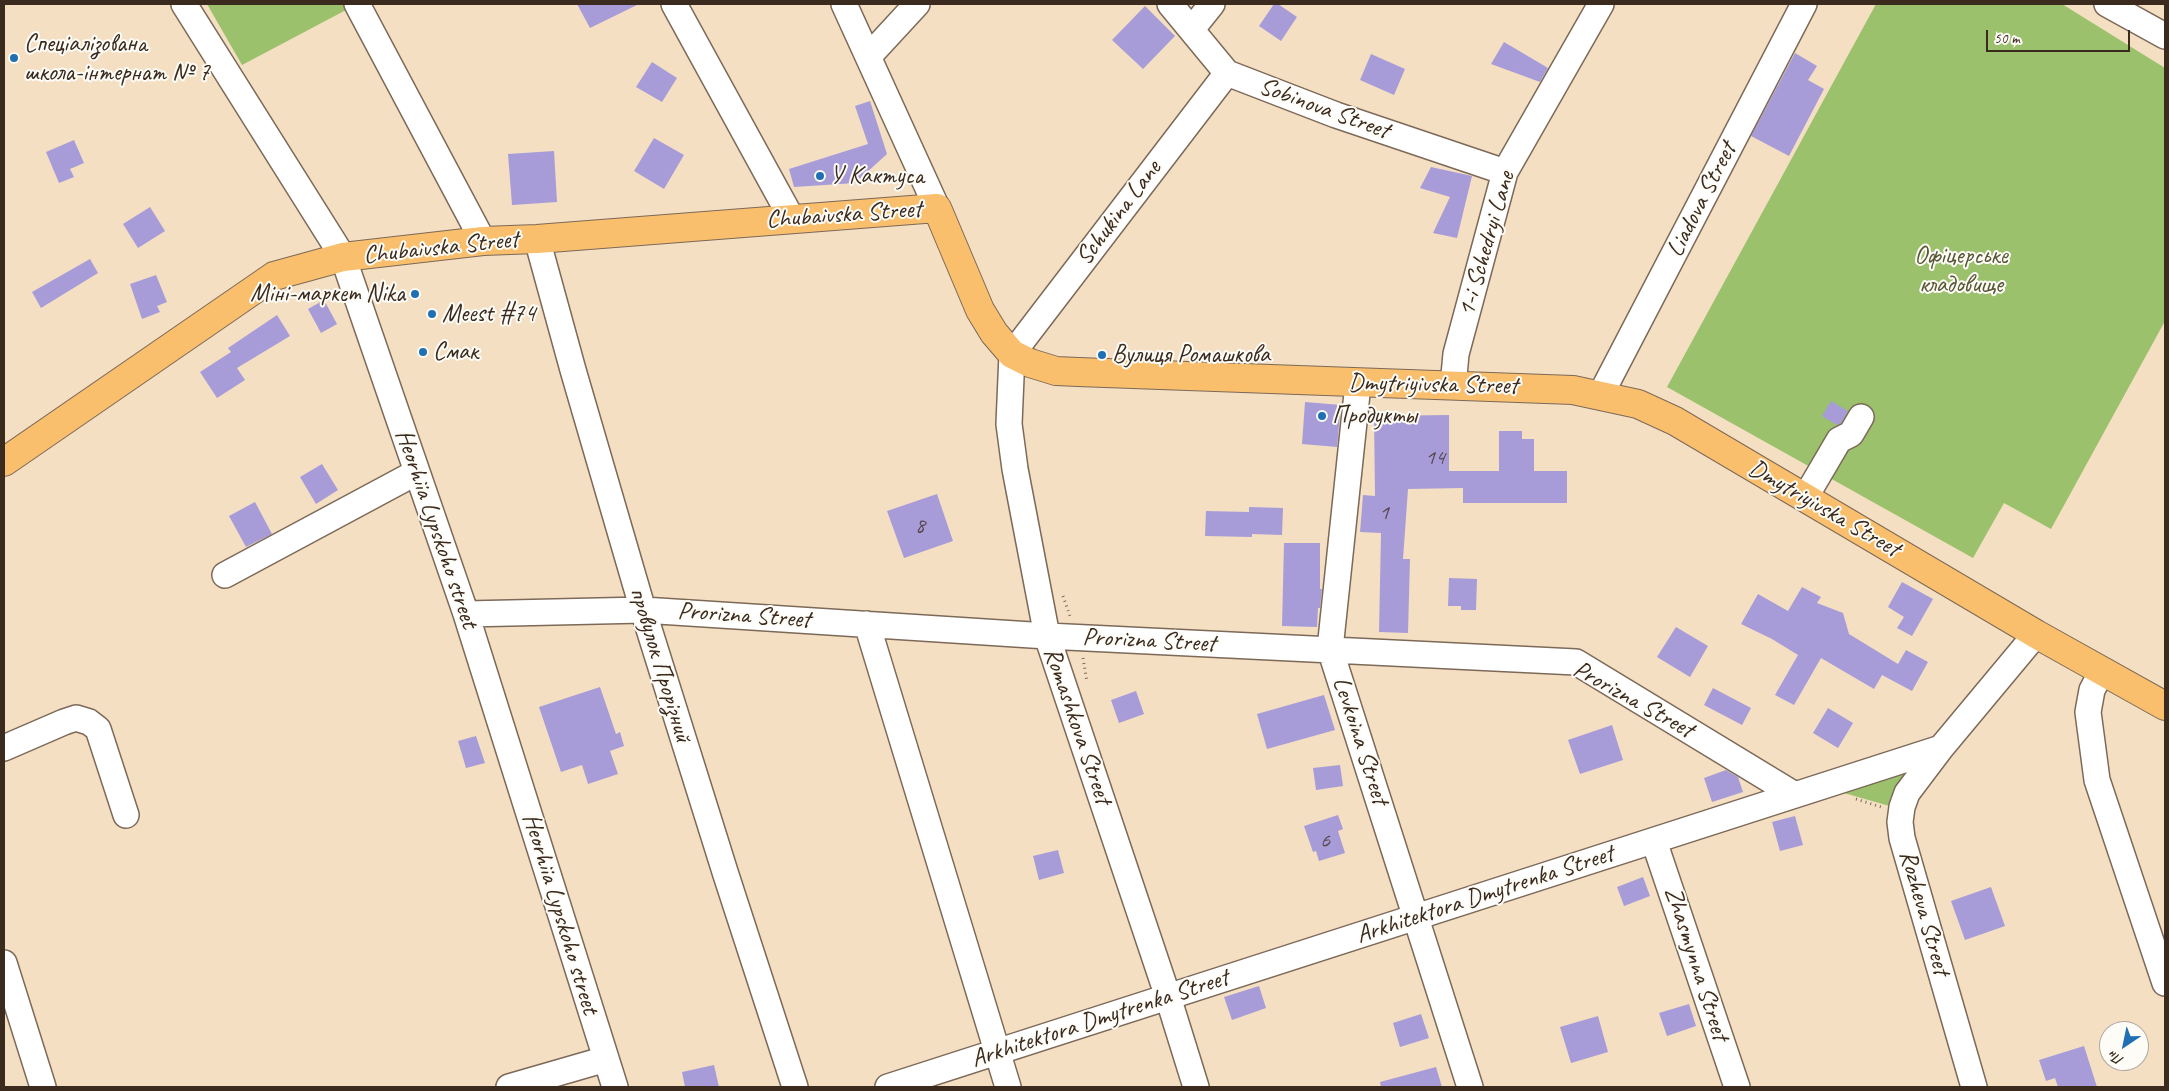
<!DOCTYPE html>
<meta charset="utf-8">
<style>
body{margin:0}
#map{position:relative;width:2169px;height:1091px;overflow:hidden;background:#f4dfc3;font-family:Caveat,sans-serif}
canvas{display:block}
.frame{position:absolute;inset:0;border:5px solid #3b2a1e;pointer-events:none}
.north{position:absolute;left:2099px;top:1021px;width:50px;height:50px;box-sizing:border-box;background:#fdfcf7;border:1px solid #afa8a0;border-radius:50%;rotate:214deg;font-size:14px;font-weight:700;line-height:20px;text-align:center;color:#3b2a1e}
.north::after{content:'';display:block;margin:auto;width:18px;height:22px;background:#1f6fb2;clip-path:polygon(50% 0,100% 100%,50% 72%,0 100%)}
.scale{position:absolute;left:1986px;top:30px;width:144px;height:22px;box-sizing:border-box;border:2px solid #3b2a1e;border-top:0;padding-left:6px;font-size:15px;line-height:18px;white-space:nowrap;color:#3b2a1e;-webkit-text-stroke:4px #fdfcf7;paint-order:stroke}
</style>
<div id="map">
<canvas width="2169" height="1091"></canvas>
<div class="frame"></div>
<div class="north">Пн</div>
<div class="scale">50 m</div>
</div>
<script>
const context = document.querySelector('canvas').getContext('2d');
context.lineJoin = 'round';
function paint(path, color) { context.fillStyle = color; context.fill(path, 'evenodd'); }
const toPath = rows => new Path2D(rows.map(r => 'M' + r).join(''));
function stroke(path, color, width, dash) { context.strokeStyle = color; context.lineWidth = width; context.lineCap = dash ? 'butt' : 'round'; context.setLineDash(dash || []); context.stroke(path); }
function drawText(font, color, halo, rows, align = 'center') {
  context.font = font + ' Caveat,sans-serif'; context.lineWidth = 4; context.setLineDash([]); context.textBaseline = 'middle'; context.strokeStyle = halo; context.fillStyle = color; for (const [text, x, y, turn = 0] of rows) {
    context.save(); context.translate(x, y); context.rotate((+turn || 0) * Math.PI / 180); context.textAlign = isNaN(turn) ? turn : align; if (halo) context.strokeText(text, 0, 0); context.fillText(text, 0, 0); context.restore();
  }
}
const green = toPath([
 [207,4,343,4,346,10,242,65],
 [1876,4,2062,4,2165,68,2165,321,2051,529,2004,503,1973,558,1667,387],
 [1901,765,1911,778,1893,807,1837,791]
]);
const building = toPath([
 [577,4,639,4,590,28],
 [1274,4,1278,4,1297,17,1281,41,1259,26],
 [1145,6,1175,36,1143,69,1112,40],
 [1504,42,1548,68,1540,82,1491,64],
 [1795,53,1817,66,1808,80,1824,89,1789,156,1751,136],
 [1371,54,1405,69,1394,95,1360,80],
 [652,62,677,78,662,102,636,87],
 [870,101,887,154,855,183,794,187,789,169,868,144,855,106],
 [654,138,684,155,664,189,634,171],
 [74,140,84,163,70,169,74,177,59,183,46,152],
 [554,151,557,202,512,205,508,154],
 [1431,167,1472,176,1457,238,1433,233,1450,197,1420,188],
 [150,207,165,231,138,248,123,224],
 [90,259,98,273,41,308,32,292],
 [156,275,167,302,157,306,160,312,142,319,130,284],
 [324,300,337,324,321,333,308,309],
 [277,315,290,336,237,368,245,380,217,398,200,372,231,352,228,348],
 [1831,401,1848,411,1841,423,1837,425,1822,416],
 [1305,402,1341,405,1337,447,1302,444],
 [1449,415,1449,471,1499,471,1499,431,1522,431,1522,439,1534,439,1534,471,1567,471,1567,503,1463,503,1463,488,1408,489,1403,559,1410,559,1408,633,1379,632,1381,533,1360,532,1363,495,1375,496,1374,416],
 [322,464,338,490,316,504,300,477],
 [937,494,953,541,904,558,887,511],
 [255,502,272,534,246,547,229,516],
 [1249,507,1283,508,1282,535,1252,534,1252,537,1205,536,1206,511,1249,512],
 [1284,543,1320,543,1320,589,1322,589,1320,608,1318,608,1317,627,1282,626],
 [1449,578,1477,579,1476,610,1461,610,1461,606,1448,606],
 [1902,582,1933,599,1912,636,1897,628,1904,617,1888,607],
 [1802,587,1821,597,1817,603,1843,613,1849,634,1898,664,1906,650,1928,662,1912,691,1882,675,1874,689,1821,658,1794,705,1775,695,1798,655,1772,639,1741,624,1758,594,1788,611],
 [1676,627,1708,646,1690,677,1657,657],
 [600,687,616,734,620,732,624,746,610,751,618,774,588,784,582,765,561,772,539,707],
 [1713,688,1751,708,1742,725,1704,705],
 [1136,691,1144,714,1119,723,1111,700],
 [1324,695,1335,730,1267,749,1257,714],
 [1828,708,1853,723,1838,748,1813,733],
 [1612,725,1623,760,1580,774,1568,740],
 [476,736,485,763,466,768,458,741],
 [1340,765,1343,786,1316,790,1313,768],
 [1726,770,1738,777,1743,792,1712,802,1704,778],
 [1338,815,1343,829,1338,831,1345,853,1319,861,1316,851,1313,852,1304,826],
 [1795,816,1803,845,1780,851,1772,822],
 [1058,850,1064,873,1039,880,1033,856],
 [1643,877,1650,896,1624,906,1617,887],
 [1991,887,2005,926,1965,940,1951,901],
 [1259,986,1266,1008,1232,1020,1224,997],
 [1689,1004,1696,1026,1667,1036,1659,1013],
 [1421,1014,1429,1038,1400,1047,1393,1023],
 [1598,1016,1608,1052,1571,1063,1560,1027],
 [2084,1046,2097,1087,2058,1087,2055,1078,2046,1081,2039,1060],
 [714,1065,719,1087,685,1087,682,1072],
 [1436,1067,1442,1087,1381,1087,1380,1082]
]);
const path = toPath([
 [1063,596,1070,616],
 [1083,658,1087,682],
 [1856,799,1881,807]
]);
const minor = toPath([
 [184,4,343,257,466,614,615,1087],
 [357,4,483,241],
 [674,4,792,219],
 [844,4,937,208],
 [1170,4,1227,73,1336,115,1505,172],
 [2107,4,2165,36],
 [1192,29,1212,4],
 [869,56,917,4],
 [537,239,573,370,643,610,726,875,795,1087],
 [1358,384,1330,649,1470,1087],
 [1453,386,1456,354,1505,172,1601,4],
 [1600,396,1804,4],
 [1805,498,1839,440,1851,434,1861,417],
 [225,575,417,472],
 [466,614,643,610,1047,636,1576,662,1795,795],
 [867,624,1008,1087],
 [2102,671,2092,690,2088,712,2097,780,2165,983],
 [4,748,64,722,76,718,89,722,98,729,126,815],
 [1654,841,1737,1087],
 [4,963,43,1087],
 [509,1087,606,1059],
 [888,1087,1941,748],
 [1196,1087,1168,997,1047,636,1015,469,1009,424,1012,354,1227,73],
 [1974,1087,1902,838,1900,822,1902,807,1907,793,1941,748,2036,634]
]);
const major = toPath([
 [4,462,274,276,343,257,483,241,537,239,937,208,980,310,994,333,1012,354,1030,363,1056,371,1078,372,1573,390,1638,404,1675,421,2036,634,2165,706]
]);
const markers = [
 [14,58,5,"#1f6fb2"],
 [820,176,5,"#1f6fb2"],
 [415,294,5,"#1f6fb2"],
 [432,314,5,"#1f6fb2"],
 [423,352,5,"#1f6fb2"],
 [1102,355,5,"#1f6fb2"],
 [1322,416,5,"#1f6fb2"]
];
const numberNames = [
 ["14",1435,458],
 ["1",1384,513],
 ["8",920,526],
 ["6",1325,841]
];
const poiNames = [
 ["Спеціалізована",24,44],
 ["школа-інтернат № 7",24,73],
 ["У Кактуса",830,176],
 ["Міні-маркет Nika",405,294,"right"],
 ["Meest #74",442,314],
 ["Смак",433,352],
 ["Вулиця Ромашкова",1112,355],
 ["Продукты",1332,416]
];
const streetNames = [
 ["Sobinova Street",1324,109,20],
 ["Liadova Street",1702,200,-63],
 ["Schukina Lane",1119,213,-53],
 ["Chubaivska Street",844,215,-4],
 ["1-i Schedryi Lane",1487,244,-74],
 ["Chubaivska Street",441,248,-6],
 ["Dmytriyivska Street",1433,385,1],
 ["Dmytriyivska Street",1824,509,30],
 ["Heorhiia Lypskoho street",436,529,71],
 ["Prorizna Street",744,616,4],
 ["Prorizna Street",1149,641,3],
 ["провулок Прорізний",660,665,73],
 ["Prorizna Street",1633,700,29],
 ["Romashkova Street",1077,726,71],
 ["Levkoina Street",1360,741,72],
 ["Arkhitektora Dmytrenka Street",1485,895,-18],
 ["Rozheva Street",1924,913,74],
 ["Heorhiia Lypskoho street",560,914,73],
 ["Zhasmynna Street",1696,964,72],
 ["Arkhitektora Dmytrenka Street",1100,1019,-18]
];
const parkNames = [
 ["Офіцерське",1961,256],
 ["кладовище",1961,285]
];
paint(green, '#9bc16c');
paint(building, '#a79cd8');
stroke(minor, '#7c6958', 28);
stroke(major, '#7c6958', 30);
stroke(path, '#7c6958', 3, [1, 4]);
stroke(minor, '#fff', 25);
stroke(major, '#f9bf6d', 28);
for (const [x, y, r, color] of markers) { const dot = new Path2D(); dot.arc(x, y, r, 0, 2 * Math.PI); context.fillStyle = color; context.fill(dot); stroke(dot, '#fdfcf7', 2); }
drawText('22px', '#56464c', null, numberNames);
drawText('25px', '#3b2a1e', '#fdfcf7', poiNames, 'left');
drawText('25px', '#3b2a1e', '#fdfcf7', streetNames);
drawText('25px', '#585735', '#fdfcf7', parkNames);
</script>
